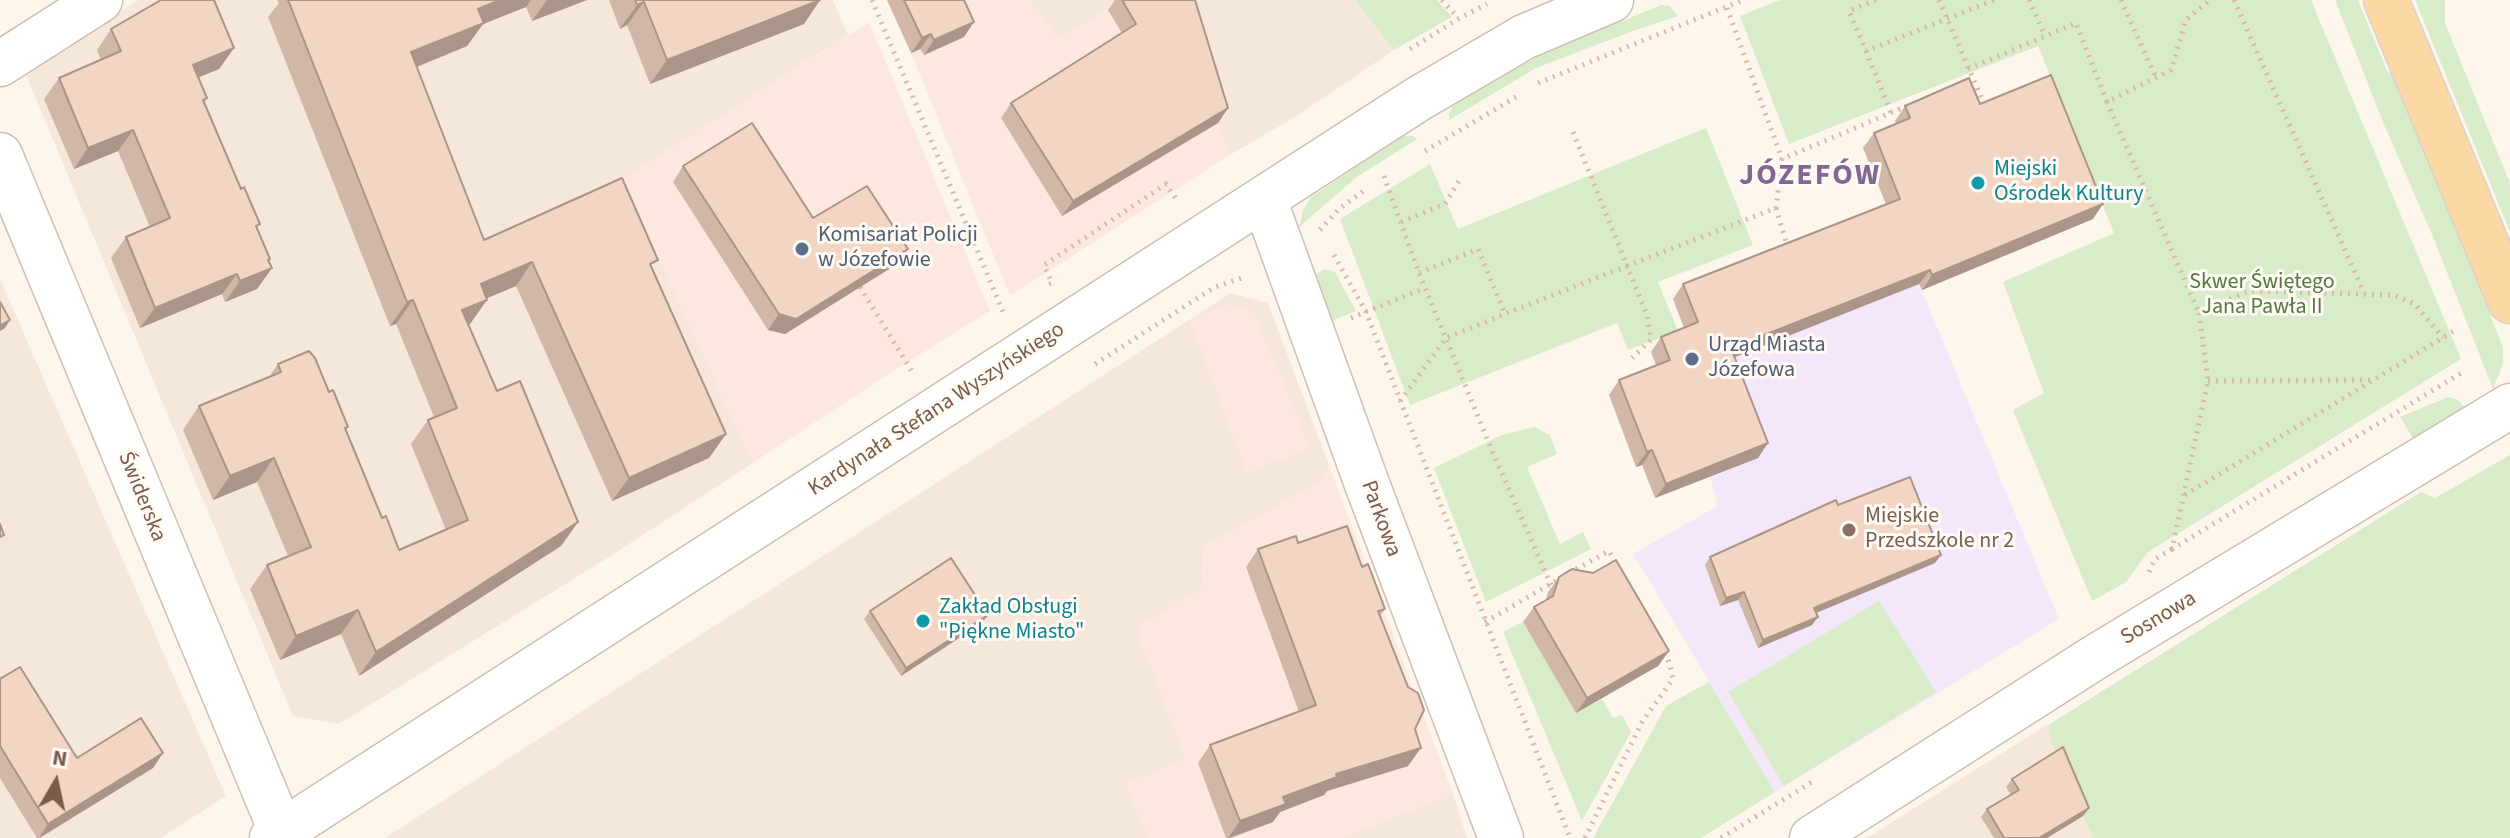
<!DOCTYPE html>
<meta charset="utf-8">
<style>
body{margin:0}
#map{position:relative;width:2510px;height:838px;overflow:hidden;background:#fdf6ec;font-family:"Source Sans 3",sans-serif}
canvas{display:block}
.north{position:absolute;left:16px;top:742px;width:80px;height:80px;-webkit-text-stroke:6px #fffaf3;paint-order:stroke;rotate:9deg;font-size:22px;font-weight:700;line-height:32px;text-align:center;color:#7a5c4d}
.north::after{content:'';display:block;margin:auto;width:28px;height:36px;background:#7a5c4d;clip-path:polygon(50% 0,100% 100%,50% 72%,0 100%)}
</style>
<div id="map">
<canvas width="2510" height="838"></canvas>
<div class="north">N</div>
</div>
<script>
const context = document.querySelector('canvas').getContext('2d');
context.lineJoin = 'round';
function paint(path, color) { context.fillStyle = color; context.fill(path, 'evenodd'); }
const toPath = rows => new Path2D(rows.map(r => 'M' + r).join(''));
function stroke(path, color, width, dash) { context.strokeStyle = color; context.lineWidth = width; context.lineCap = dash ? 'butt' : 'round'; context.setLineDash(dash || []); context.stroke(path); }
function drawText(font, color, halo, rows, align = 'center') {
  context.font = font + ' "Source Sans 3",sans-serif'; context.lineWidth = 6; context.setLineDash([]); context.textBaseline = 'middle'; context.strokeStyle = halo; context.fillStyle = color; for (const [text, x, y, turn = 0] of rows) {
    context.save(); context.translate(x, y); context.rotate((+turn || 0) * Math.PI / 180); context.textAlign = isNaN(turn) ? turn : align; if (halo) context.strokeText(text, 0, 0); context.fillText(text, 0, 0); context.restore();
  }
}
const residential = toPath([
 [139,0,833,0,848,35,623,180,753,463,609,557,339,724,293,716,24,70],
 [1030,0,1125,0,1057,40],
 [1180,0,1355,0,1394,50,1295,117,1228,156],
 [0,279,226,796,161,838,0,838],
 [1231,293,1268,303,1329,465,1320,482,1203,548,1202,589,1137,628,1186,760,1126,784,1149,838,385,838],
 [2048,724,2053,744,2093,838,1867,838],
 [1453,794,1467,838,1342,838]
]);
const commercial = toPath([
 [887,0,1030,0,1057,40,1125,0,1180,0,1228,156,1010,296,911,53],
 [869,22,990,311,887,375,753,463,623,180],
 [1228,304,1254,313,1310,447,1247,473,1190,320],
 [1329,465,1453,794,1342,838,1149,838,1126,784,1186,760,1137,628,1202,589,1203,548,1320,482]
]);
const education = toPath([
 [1919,284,2059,619,1775,792,1633,554,1718,506,1710,477,1757,458,1711,366]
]);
const green = toPath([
 [1355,0,1437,0,1452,17,1394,50],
 [1780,0,2311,0,2461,359,2148,552,2126,582,2092,601,2013,410,2044,393,2003,282,2114,233,2038,46,1789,144,1740,16],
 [2335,0,2358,0,2388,73,2392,72,2503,347,2503,364,2493,389,2433,237,2383,122],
 [2415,0,2445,0,2445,23,2510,183,2510,232],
 [1661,5,1670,6,1678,16,1633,31,1536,68,1449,120,1449,114,1453,106,1510,71,1548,52],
 [1706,128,1753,245,1658,282,1678,331,1628,350,1617,323,1410,405,1340,219,1430,164,1458,229],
 [1403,136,1413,136,1417,139,1357,177,1299,227,1303,210,1311,197],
 [1325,269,1335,272,1356,311,1329,322,1313,276],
 [2448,397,2458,400,2464,407,2413,438,2400,417],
 [1534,427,1550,435,1557,454,1527,467,1560,544,1583,532,1591,549,1486,602,1434,468,1502,435],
 [2510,455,2510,838,2093,838,2052,744,2048,725,2421,492,2435,498],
 [1879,601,1936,692,1784,786,1728,692],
 [1523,622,1576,713,1602,699,1613,718,1622,715,1631,732,1582,821,1503,632],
 [1709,682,1775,792,1701,838,1593,838,1666,706]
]);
const path = toPath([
 [872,0,1004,314],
 [1442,0,1458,18],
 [1876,0,1849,11,1866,51,1994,0],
 [1939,0,1985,106],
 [2029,0,2045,36],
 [2121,0,2156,78],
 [2234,0,2364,293],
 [1727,8,1782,159],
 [1410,49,1463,16,1487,4],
 [1866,51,1891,113],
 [1968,69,2076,23,2107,102,2171,70,2186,20,2210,0],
 [1538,83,1743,0],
 [2107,102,2199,313,2248,291,2394,295,2415,304,2443,338],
 [1573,132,1627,266,1776,208,1782,159,1909,105],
 [1425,151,1516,97],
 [1384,176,1419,273,1493,453,1551,585],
 [1776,208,1788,249],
 [1401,222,1445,204,1462,176],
 [1320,230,1339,209,1366,189],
 [1334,255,1366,312,1570,838],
 [1419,273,1478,249,1505,314,1627,266,1647,315,1651,340,1632,358],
 [1049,284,1052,283,1044,265,1166,184,1178,202],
 [860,287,913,373],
 [2199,313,2208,381,2172,549,2463,372],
 [1351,318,1425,288],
 [1095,364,1215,287,1245,277],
 [2208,381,2371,380],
 [1400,401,1446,338,1505,314],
 [2185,495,2457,329],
 [2149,572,2155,559,2172,549],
 [1569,573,1609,551,1617,566],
 [1485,622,1561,578],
 [1585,838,1642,722,1673,679,1669,662,1664,652],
 [1721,838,1812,782]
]);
const minor = toPath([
 [0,64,100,0],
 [0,155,284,838],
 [1264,199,1367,484,1501,838],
 [272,838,1418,99,1524,37,1611,0],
 [1812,838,2097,656,2510,406]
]);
const major = toPath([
 [2386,0,2510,301]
]);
const wall = toPath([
 [277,0,587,0,532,21,526,7,483,24,467,46,417,67,484,240,652,269,726,434,709,458,612,501,516,286,486,298,470,324,468,324,497,391,578,522,561,546,359,676,341,634,280,660,250,589,267,565,288,556,257,482,213,500,183,430,199,406,269,377,278,364,346,430,382,518,399,550,446,530,411,444,428,420,434,417,396,324,390,326,268,17,279,3],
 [609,0,820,0,804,24,650,84,627,25,620,29],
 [887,0,964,0,964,37,924,55,920,49,911,53],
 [1115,0,1195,0,1228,108,1218,123,1062,216,1001,118,1011,103,1122,33,1108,10],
 [111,29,234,48,219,69,198,77,207,98,205,102,270,259,269,262,272,268,257,289,225,302,222,294,140,328,111,258,126,237,150,227,118,151,74,169,44,99,59,78,101,60,97,50],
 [1980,104,2093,219,1922,290,1919,284,1734,357,1758,458,1655,498,1642,465,1636,467,1609,395,1619,380,1656,365,1651,352,1661,337,1684,328,1673,299,1683,284,1886,204,1863,148,1874,133,1896,124,1895,121,1905,106],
 [683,166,813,218,908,249,897,264,785,334,768,330,673,182],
 [1838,505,1935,563,1816,613,1812,625,1758,648,1738,600,1720,606,1705,565,1710,557],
 [1298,543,1362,567,1385,609,1380,616,1415,729,1408,766,1327,791,1324,795,1280,812,1273,822,1231,838,1226,838,1198,763,1210,745,1299,712,1246,567,1258,549],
 [1559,577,1669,651,1658,666,1576,713,1523,622,1534,607,1546,600,1548,592],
 [870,611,982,623,901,676,864,619],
 [0,679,77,758,163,753,153,768,40,838,37,838,0,778],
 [2012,779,2089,808,2083,816,2047,838,1994,838,1981,817,1987,809,2011,795,2006,787]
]);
const shadedWall = toPath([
 [500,0,531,0,526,7,483,24,467,46,394,76,411,52,478,9],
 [547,0,587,0,532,21],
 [820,0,804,24,650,84,667,60],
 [644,2,627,25,620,29,637,5],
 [974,22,964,37,924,55,934,40],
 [931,34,920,49,911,53,922,38],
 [234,48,219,69,178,86,193,65],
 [1228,108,1218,123,1062,216,1073,201],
 [133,130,118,151,74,169,88,148],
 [2103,204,2093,219,1922,290,1932,275],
 [908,249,897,264,785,334,768,330,779,314],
 [270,259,261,272,272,268,257,289,225,302,240,281],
 [532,262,516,286,464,308,481,284],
 [1930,270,1919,284,1720,363,1731,348],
 [237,274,222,294,140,328,155,308],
 [413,300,396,324,390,326,407,302],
 [487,300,470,324,445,334,462,310],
 [10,320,5,328,0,331,0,326],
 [726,434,709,458,612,501,629,478],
 [1768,443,1758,458,1655,498,1666,484],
 [1652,450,1642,465,1636,467,1647,452],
 [274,458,257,482,213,500,230,476],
 [578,522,561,546,359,676,376,652],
 [1941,555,1935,563,1809,616,1814,608],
 [1744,592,1738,600,1720,606,1726,598],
 [358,610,341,634,280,660,296,636],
 [988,615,982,623,901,676,906,668],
 [1818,617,1812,625,1758,648,1763,640],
 [1669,651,1658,666,1576,713,1587,698],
 [1421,748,1408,766,1327,791,1324,795,1280,812,1273,822,1228,838,1240,821,1283,797,1336,774],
 [163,753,153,768,39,838,48,824],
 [2089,808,2083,816,2047,838,2039,838]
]);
const building = toPath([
 [161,0,214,0,234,48,193,65,207,98,203,100,241,189,244,187,260,224,256,226,270,259,268,260,272,268,240,281,237,274,155,308,126,237,170,218,133,130,88,148,59,78,121,51,111,29,161,0],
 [288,0,500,0,478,9,484,23,411,52,484,240,622,178,658,260,650,264,726,434,629,478,532,262,481,284,487,300,462,310,497,391,520,381,578,522,376,652,358,610,296,636,267,565,311,547,274,458,230,476,199,406,281,372,278,364,309,351,315,358,329,392,333,390,348,427,345,428,382,518,386,516,399,550,468,520,428,420,457,408,413,300,407,302,288,0],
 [635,0,820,0,667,60,644,2,637,5,635,0],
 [904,0,964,0,974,22,934,40,931,34,922,38,904,0],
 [1122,0,1195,0,1228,108,1073,201,1011,103,1136,24,1122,0],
 [2051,75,2103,204,1932,275,1930,270,1731,348,1768,443,1666,484,1652,450,1647,452,1619,380,1670,360,1661,337,1698,322,1683,284,1900,199,1874,133,1910,118,1905,106,1969,78,1980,104,2051,75],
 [752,123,813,218,867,186,908,249,796,319,779,314,683,166,752,123],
 [0,302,10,320,0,326,0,302],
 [1910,477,1941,555,1814,608,1818,617,1763,640,1744,592,1726,598,1710,557,1836,500,1838,505,1910,477],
 [0,524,4,535,0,537,0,524],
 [1347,526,1362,567,1368,564,1385,609,1378,611,1408,687,1418,693,1424,710,1415,729,1421,748,1336,774,1337,777,1283,797,1286,804,1240,821,1210,745,1316,705,1258,549,1296,536,1298,543,1347,526],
 [951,558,988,615,906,668,870,611,951,558],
 [1616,560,1669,651,1587,698,1534,607,1553,596,1559,577,1572,569,1593,573,1616,560],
 [20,667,77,758,141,718,163,753,48,824,0,746,0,679,20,667],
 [2063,747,2089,808,2039,838,2004,838,1987,809,2019,790,2012,779,2063,747]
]);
const markers = [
 [1978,183,8,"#0f9aa8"],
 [802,249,8,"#5c6f8a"],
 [1692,359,8,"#5c6f8a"],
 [1849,530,8,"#8d6e63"],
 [923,621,8,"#0f9aa8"]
];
const cultureNames = [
 ["Miejski",1994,170],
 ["Ośrodek Kultury",1994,195],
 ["Zakład Obsługi",939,608],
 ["\"Piękne Miasto\"",939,633]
];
const serviceNames = [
 ["Komisariat Policji",818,236],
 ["w Józefowie",818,261],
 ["Urząd Miasta",1708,346],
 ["Józefowa",1708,371]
];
const parkNames = [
 ["Skwer Świętego",2262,283],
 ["Jana Pawła II",2262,308]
];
const streetNames = [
 ["Kardynała Stefana Wyszyńskiego",937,410,-33],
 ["Świderska",141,497,68],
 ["Parkowa",1380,519,70],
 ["Sosnowa",2159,619,-31]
];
const educationNames = [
 ["Miejskie",1865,517],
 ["Przedszkole nr 2",1865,542]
];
const districtNames = [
 ["JÓZEFÓW",1810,177]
];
paint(residential, '#f5e8da');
paint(commercial, '#fde8e0');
paint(education, '#f3e8fa');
paint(green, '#d8ecc9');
stroke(minor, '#d1beb0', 47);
stroke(major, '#dad1cd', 47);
stroke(path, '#d9b8a5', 5, [2, 6]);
stroke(minor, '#fff', 44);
stroke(major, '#fbd9a5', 44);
paint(wall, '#d1b7a8');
paint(shadedWall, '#aa9588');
paint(building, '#f3d5c3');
stroke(building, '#aa9588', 2);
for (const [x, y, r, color] of markers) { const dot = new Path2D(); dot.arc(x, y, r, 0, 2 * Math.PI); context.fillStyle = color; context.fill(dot); stroke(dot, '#fffaf3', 3); }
drawText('22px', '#0d838f', '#fffaf3', cultureNames, 'left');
drawText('22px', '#4e5e75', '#fffaf3', serviceNames, 'left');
drawText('22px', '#537a41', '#fffaf3', parkNames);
drawText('22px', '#7a5c4d', '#fffaf3', streetNames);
drawText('22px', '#785e54', '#fffaf3', educationNames, 'left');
context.letterSpacing = '2px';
drawText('bold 30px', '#846695', '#fffaf3', districtNames);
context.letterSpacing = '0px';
</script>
